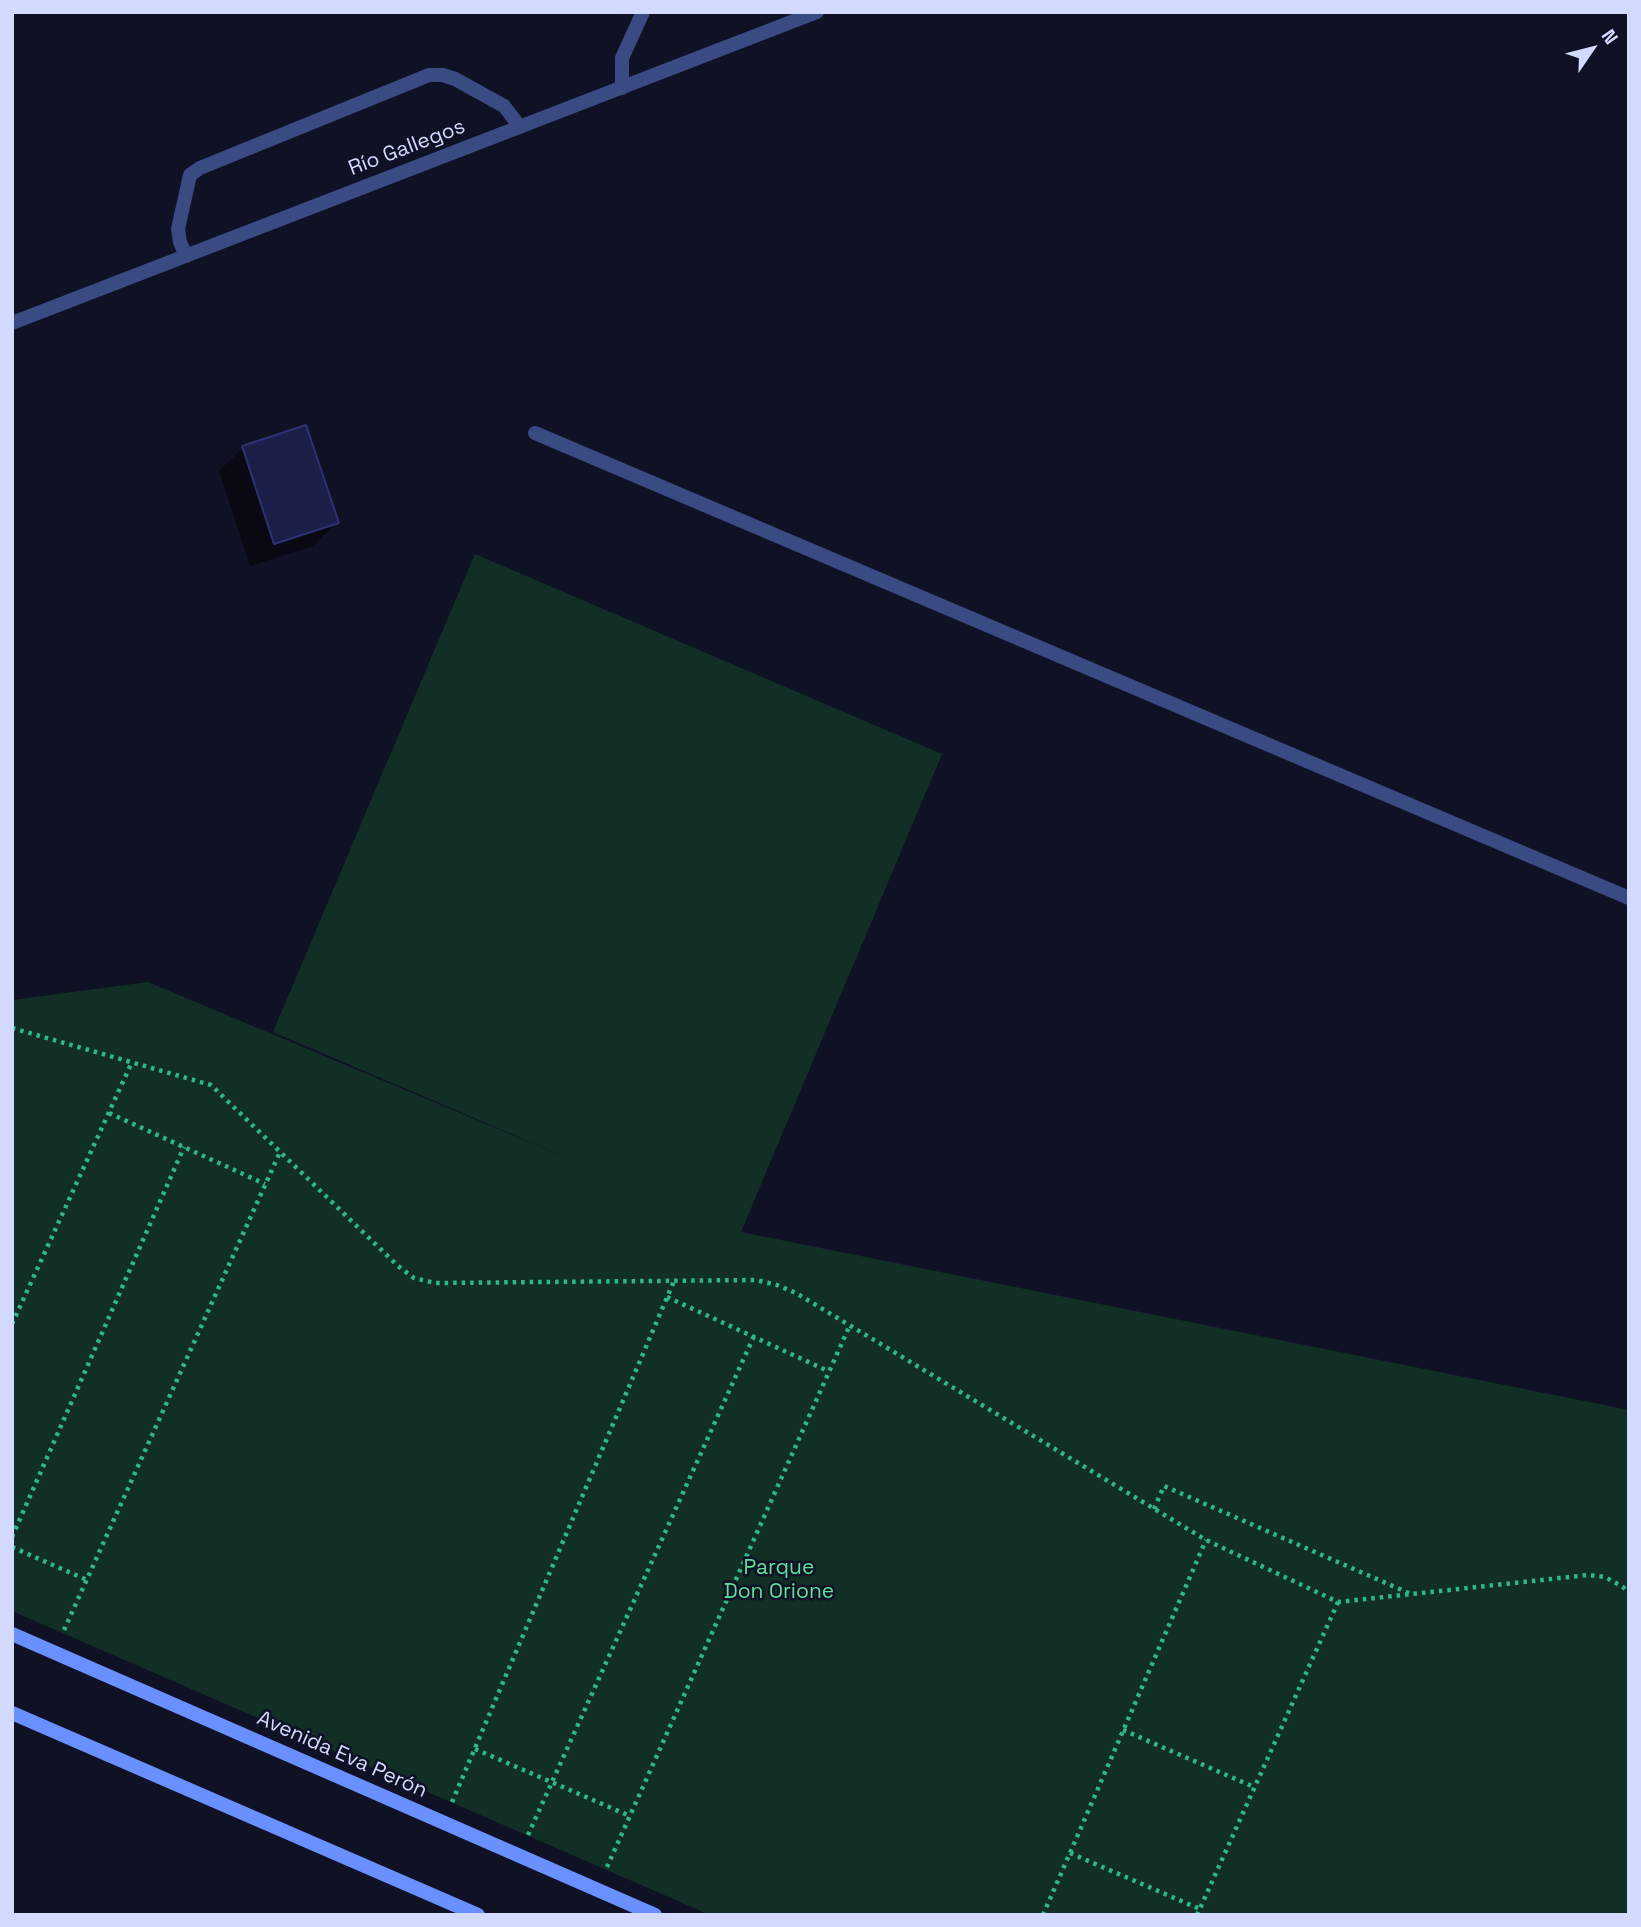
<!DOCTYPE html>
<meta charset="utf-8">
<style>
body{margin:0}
#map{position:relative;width:1641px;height:1927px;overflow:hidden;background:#0f1125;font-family:"Space Grotesk",sans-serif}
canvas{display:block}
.frame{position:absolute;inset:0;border:14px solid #d3daff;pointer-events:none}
.north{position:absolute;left:1557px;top:14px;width:70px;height:70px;-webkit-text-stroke:5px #0f1125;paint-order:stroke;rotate:55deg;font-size:19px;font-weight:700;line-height:28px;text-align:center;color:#d3daff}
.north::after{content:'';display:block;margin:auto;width:24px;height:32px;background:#d3daff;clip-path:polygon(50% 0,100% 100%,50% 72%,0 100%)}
</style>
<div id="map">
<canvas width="1641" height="1927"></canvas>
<div class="frame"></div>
<div class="north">N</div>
</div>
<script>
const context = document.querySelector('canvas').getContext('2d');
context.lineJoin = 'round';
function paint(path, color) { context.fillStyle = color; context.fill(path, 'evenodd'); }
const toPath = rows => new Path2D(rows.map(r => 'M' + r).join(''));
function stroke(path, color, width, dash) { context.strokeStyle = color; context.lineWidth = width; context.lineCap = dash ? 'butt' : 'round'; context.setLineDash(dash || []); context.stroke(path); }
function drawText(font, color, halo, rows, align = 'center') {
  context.font = font + ' "Space Grotesk",sans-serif'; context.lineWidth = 5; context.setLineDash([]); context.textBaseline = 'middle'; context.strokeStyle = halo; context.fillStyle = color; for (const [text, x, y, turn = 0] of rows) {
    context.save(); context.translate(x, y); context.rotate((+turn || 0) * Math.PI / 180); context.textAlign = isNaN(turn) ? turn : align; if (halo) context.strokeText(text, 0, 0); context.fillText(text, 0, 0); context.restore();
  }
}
const green = toPath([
 [475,554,942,754,741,1232,1629,1410,1629,1915,710,1915,12,1611,12,1000,148,982,584,1165,273,1032]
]);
const shadow = toPath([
 [305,427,337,522,313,546,250,566,219,471,243,448]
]);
const building = toPath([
 [306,425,339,523,274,544,242,446,306,425]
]);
const path = toPath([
 [12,1028,211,1085,398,1266,414,1278,435,1283,756,1280,777,1285,796,1293,1206,1540,1338,1602,1588,1575,1605,1577,1623,1587,1629,1593],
 [109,1113,265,1184],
 [667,1297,828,1371],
 [12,1324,132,1062],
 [1154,1509,1164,1486,1411,1594],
 [12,1537,184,1147],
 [12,1547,87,1580],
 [64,1630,280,1152],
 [1123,1730,1254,1787],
 [475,1749,630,1816],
 [452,1802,674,1281],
 [528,1835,754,1336],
 [1070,1853,1200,1909],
 [607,1867,850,1325],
 [1043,1915,1206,1540],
 [1197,1915,1338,1602]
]);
const service = toPath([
 [622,88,622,58,643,12],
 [186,256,180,242,178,229,190,175,200,168,429,75,443,75,455,79,504,106,520,127],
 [535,433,1629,898]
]);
const minor = toPath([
 [12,323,817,12]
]);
const secondary = toPath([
 [12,1634,655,1915],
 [12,1713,478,1915]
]);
const streetNames = [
 ["Río Gallegos",407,148,-21],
 ["Avenida Eva Perón",342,1755,24]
];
const parkNames = [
 ["Parque",779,1568],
 ["Don Orione",779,1592]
];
paint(green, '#122f26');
paint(shadow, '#0007');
paint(building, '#1b1e46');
stroke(building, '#2d3272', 2);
stroke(path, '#2fb78a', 4.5, [3.5, 5]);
stroke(service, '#3a4b84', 14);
stroke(minor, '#3a4b84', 14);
stroke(secondary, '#6a8fff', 14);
drawText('21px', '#d3daff', '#0f1125', streetNames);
drawText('21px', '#5fe09c', '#0f1125', parkNames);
</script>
